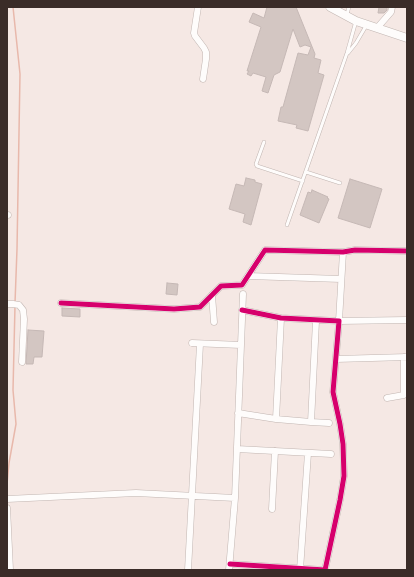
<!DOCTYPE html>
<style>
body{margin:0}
#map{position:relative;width:414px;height:577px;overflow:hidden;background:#f5e8e4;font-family:"PT Sans",sans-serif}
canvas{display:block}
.frame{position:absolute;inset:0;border:8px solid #3a2c28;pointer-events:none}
</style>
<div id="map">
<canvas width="414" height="577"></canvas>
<div class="frame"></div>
</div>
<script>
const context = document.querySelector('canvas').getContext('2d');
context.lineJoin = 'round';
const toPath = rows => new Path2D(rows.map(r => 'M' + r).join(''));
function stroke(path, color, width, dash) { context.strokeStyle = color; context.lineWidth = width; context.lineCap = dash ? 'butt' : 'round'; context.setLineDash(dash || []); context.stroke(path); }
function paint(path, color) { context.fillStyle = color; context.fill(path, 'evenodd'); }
const stream = toPath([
 [13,7,20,74,17,249,15,303],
 [7,484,9,463,16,424,13,390,15,306]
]);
const building = toPath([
 [267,7,296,7,315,54,314,58,321,60,318,73,324,75,308,131,296,128,297,125,278,121,281,107,283,107,298,53,308,55,311,47,305,45,300,47,293,29,280,72,274,75,268,93,262,91,266,77,253,73,251,76,247,74,249,71,247,71,261,27,249,22,253,13,264,18,267,7],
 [379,7,387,7,387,10,384,13,378,13,379,7],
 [246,178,255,180,255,182,262,184,251,225,243,222,245,214,229,209,236,184,244,186,246,178],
 [350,179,382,189,370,228,338,218,350,179],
 [312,190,328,197,327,198,329,199,319,223,300,215,308,192,311,193,312,190],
 [167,283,178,284,177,295,166,294,167,283],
 [62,308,80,309,80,317,62,316,62,308],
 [28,330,44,331,42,357,34,357,33,364,26,364,28,330]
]);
const service = toPath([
 [347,14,349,7],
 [348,53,356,43,366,26],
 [264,142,256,164,257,166,303,181],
 [306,172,340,183],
 [287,225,347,53,356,21]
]);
const minor = toPath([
 [198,7,194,33,195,36,204,48,206,52,206,59,203,79],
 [377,28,391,12,392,7],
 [7,215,8,215],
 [343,252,339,321,407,320],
 [248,276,341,279],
 [212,295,214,322],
 [61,303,174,309,200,307,221,286,242,285,265,250,343,252,355,250,407,251],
 [7,304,13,304,19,305,23,310,24,319,22,362],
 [192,343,241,345],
 [336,359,407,357],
 [387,398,404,395,404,357],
 [238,413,276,419,311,422,329,423],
 [276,419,281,318],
 [311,422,316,321],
 [237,449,331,454],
 [7,499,136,493,235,498],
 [7,508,10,570],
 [272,509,275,451],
 [230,564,325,570,340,500,344,476,343,444,340,424,333,392,339,321,281,318,242,310],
 [188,570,200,344],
 [229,570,235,498,243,294],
 [300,570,308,453]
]);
const tertiary = toPath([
 [330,7,356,21,407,38]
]);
const cycleway = toPath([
 [61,303,174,309,200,307,221,286,242,285,265,250,343,252,355,250,407,251],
 [230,564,325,570,340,500,344,476,343,444,340,424,333,392,339,321,281,318,242,310]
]);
stroke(stream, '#e8b8ab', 1.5);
paint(building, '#d3c6c2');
stroke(building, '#c5b8b5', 1);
stroke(service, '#c1b5b1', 4);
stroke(minor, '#c1b5b1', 7);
stroke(tertiary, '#c1b5b1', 9);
stroke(service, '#fefcfb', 3);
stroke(minor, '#fefcfb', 6);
stroke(tertiary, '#fefcfb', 8);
stroke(cycleway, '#d6006c', 5);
</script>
